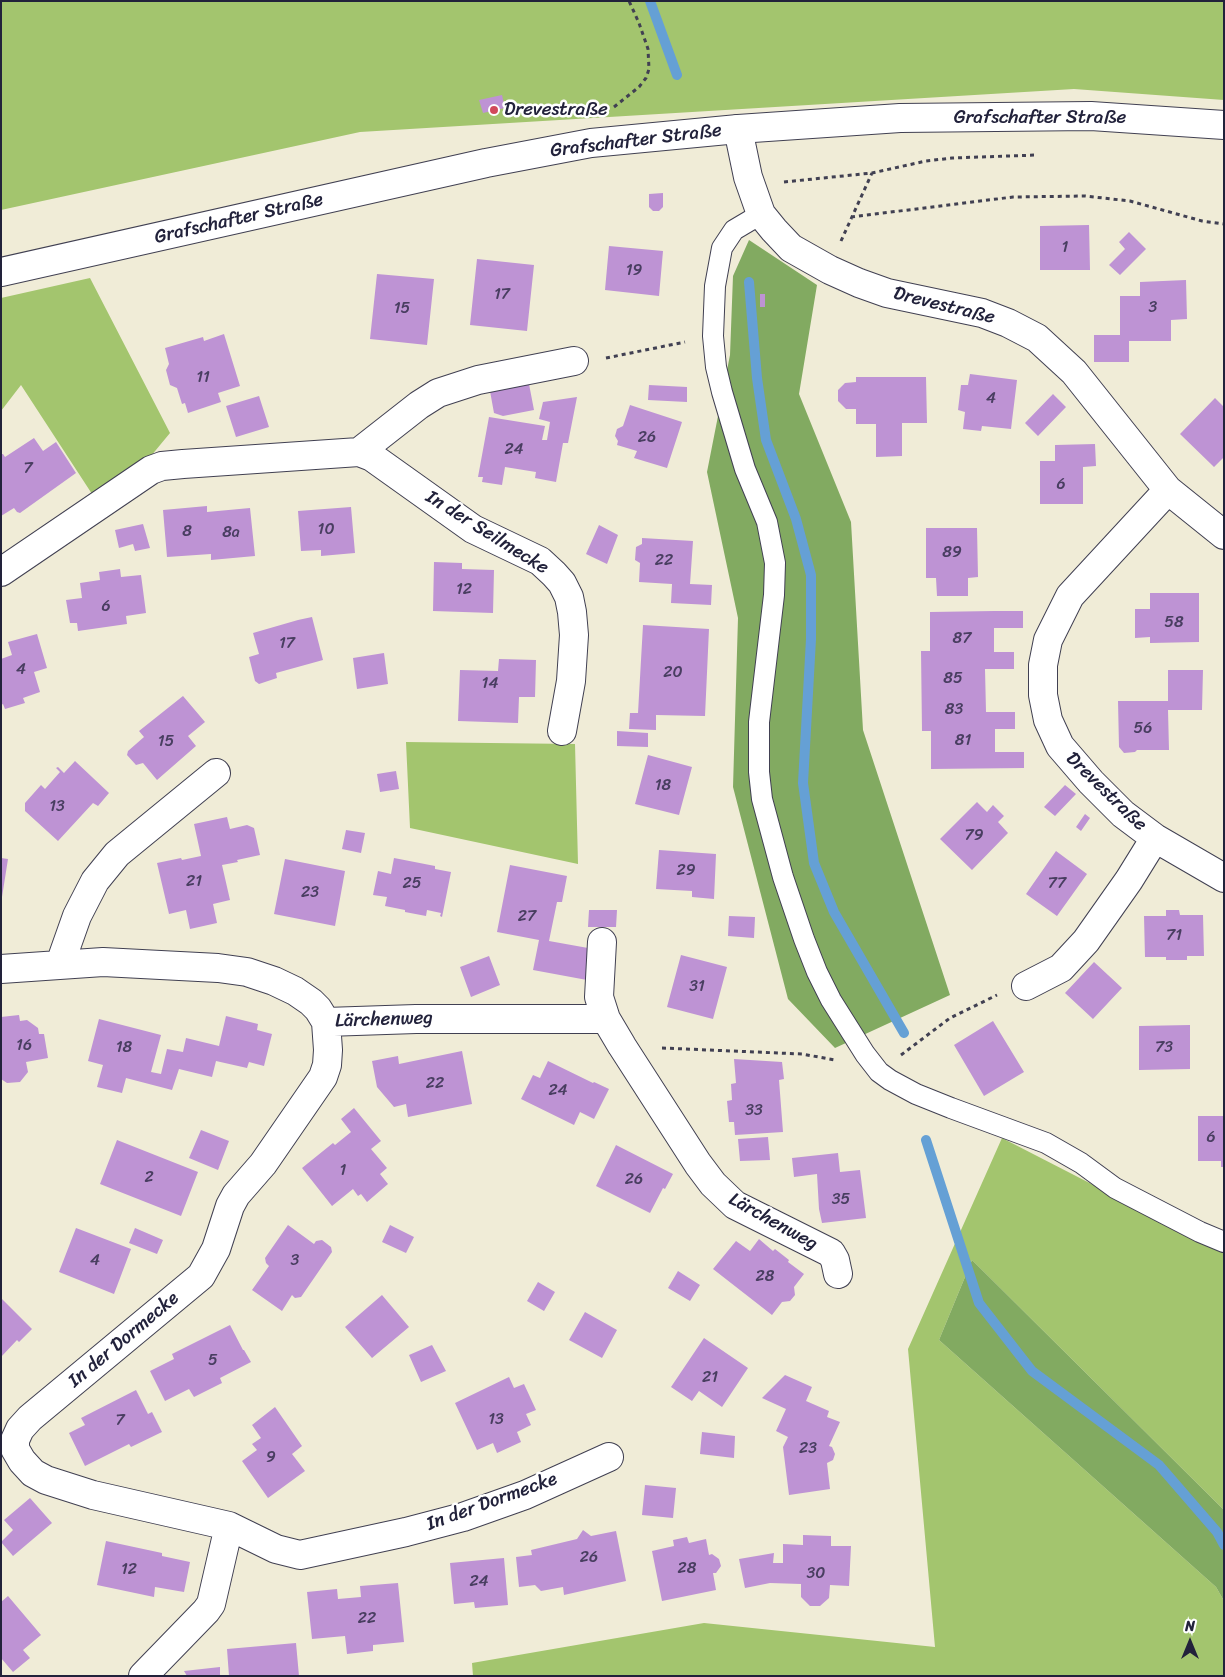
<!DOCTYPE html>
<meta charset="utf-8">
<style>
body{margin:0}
#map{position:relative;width:1225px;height:1677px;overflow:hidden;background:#f0ecd7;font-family:Sriracha,sans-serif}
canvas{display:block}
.frame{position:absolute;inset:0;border:2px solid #22223b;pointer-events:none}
.north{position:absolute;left:1165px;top:1617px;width:50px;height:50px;-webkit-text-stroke:4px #fff;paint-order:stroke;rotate:0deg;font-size:14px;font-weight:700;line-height:20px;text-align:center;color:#22223b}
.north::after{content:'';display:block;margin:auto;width:18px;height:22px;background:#22223b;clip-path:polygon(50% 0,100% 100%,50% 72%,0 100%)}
</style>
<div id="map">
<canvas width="1225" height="1677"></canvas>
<div class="frame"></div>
<div class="north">N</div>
</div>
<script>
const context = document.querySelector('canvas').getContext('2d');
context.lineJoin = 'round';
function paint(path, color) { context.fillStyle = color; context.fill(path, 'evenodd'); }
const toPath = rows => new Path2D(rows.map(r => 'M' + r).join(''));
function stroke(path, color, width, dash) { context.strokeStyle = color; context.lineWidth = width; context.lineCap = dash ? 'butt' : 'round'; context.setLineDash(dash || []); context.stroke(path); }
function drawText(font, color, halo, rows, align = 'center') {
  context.font = font + ' Sriracha,sans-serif'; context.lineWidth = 5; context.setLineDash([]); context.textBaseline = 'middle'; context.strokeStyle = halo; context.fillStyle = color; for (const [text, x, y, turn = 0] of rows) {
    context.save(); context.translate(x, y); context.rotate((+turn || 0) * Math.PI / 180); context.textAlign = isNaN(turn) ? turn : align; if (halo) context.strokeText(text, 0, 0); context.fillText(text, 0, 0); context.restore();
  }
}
const green = toPath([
 [1,1,1224,1,1224,100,1074,89,360,132,1,210],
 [90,278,170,433,146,462,94,497,21,385,1,411,1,298],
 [406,742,575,744,578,864,410,828],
 [1002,1138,1218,1249,1224,1254,1224,1510,972,1260,939,1340,1216,1587,1224,1601,1224,1676,473,1676,472,1663,704,1623,935,1647,908,1349]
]);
const forest = toPath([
 [749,240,817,285,799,394,851,522,863,730,950,995,835,1048,788,999,733,787,738,618,707,472,730,355,733,276],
 [972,1260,1224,1510,1224,1601,1216,1587,939,1340]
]);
const stream = toPath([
 [650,1,677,75],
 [749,282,757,378,766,440,796,519,811,575,811,639,803,783,814,863,834,912,904,1033],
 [926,1140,979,1303,1032,1371,1159,1465,1217,1532,1224,1545]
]);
const building = toPath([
 [502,95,505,108,483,113,479,100],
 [663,193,663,207,659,211,653,211,649,207,649,194],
 [1089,225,1090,270,1040,270,1040,226],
 [1129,232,1146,249,1120,275,1109,265,1125,249,1119,242],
 [609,246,663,251,659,296,605,290],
 [477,259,534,265,527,331,470,325],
 [377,274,434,279,427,345,370,339],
 [1186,280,1187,319,1171,320,1171,341,1129,341,1129,362,1094,362,1094,335,1120,335,1120,296,1140,296,1140,282],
 [760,294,765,294,765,307,760,307],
 [224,334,240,386,218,393,221,402,188,413,185,403,182,404,177,388,170,385,166,370,169,364,165,348,203,337,204,341],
 [970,374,1017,380,1011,429,982,426,981,431,963,429,965,412,958,410,961,385,968,385],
 [856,377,926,377,927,423,902,423,902,456,876,457,876,424,856,424,856,409,846,409,838,401,838,390,845,383,856,382],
 [529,384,534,410,503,416,494,413,490,391],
 [649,385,687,387,687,402,648,400],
 [1053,394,1066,407,1038,436,1025,423],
 [259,396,269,427,236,437,226,406],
 [577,397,568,443,563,443,556,482,535,478,536,472,505,467,502,485,482,482,483,477,478,477,489,417,545,426,542,440,547,440,550,422,539,419,543,402],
 [1215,398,1224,407,1224,457,1214,467,1180,434],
 [630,405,682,422,667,468,634,458,637,451,617,445,618,441,615,436,617,429,623,426],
 [34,438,43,451,56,442,76,473,20,513,17,512,14,508,1,516,1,454,3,454,5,457],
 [1095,444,1096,466,1083,467,1083,504,1040,504,1040,461,1055,461,1055,445],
 [207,506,207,512,250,508,255,556,211,560,211,554,167,557,163,510],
 [351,507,355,553,321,556,321,550,301,551,298,511],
 [143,524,150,548,135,551,133,544,119,548,115,530],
 [599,525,618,535,607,564,586,554],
 [926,528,977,528,978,577,968,578,968,596,937,596,936,578,926,578],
 [642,538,693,541,690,584,712,585,711,605,671,603,672,584,639,582,640,563,635,560,636,547,642,544],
 [434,562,462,563,462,569,494,570,493,613,433,611],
 [120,569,121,577,141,575,146,613,126,616,127,624,78,631,77,623,70,623,66,600,82,598,80,583,100,580,99,572],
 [1150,593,1199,593,1199,642,1150,643,1150,637,1135,638,1135,609,1150,609],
 [994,611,1023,611,1023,628,994,628,994,652,1014,652,1014,669,985,669,986,712,1015,712,1015,729,995,729,995,752,1024,752,1024,768,931,769,931,731,922,731,921,651,930,651,930,612],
 [312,617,323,660,276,673,277,678,259,684,255,681,249,657,259,654,253,633,298,620],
 [643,625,709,629,705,716,656,715,656,730,629,729,630,713,638,713],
 [37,634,47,668,34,672,40,692,23,698,25,703,5,709,3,704,1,705,1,659,12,655,8,642],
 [384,653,388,684,357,689,353,658],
 [499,659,536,660,535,697,519,697,518,723,458,721,460,670,498,671],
 [1168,670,1203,670,1202,710,1168,710,1169,750,1137,750,1135,752,1124,753,1119,747,1118,701,1168,701],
 [183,696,205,722,188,736,196,746,157,780,143,763,136,765,127,755,128,751,144,737,139,731],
 [617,731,648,733,648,747,617,746],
 [648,755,692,767,679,815,635,804],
 [75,761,109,793,98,806,93,803,58,841,25,811,25,803,41,785,45,789,60,772,56,768,58,767,64,773],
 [396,771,399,789,380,792,377,774],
 [1065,785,1076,794,1055,816,1044,807],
 [977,802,987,812,993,805,1004,816,998,822,1008,833,972,870,940,839],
 [1085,814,1090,818,1081,831,1076,827],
 [227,817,230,829,247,825,254,828,260,855,237,860,238,862,222,865,230,900,213,904,217,923,190,929,186,910,169,914,157,863,181,858,182,860,201,856,194,824],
 [346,830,365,833,361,853,342,849],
 [659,850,716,854,714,899,692,897,692,891,656,889],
 [1056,851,1087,874,1057,916,1026,894],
 [1,858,8,859,2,897,1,897],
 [394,858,435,866,435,869,451,872,442,917,440,916,441,913,427,910,426,916,405,912,405,910,385,906,387,897,373,895,378,871,391,874],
 [285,859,345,871,335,926,274,914],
 [510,865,567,876,562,902,557,902,549,941,588,948,587,980,533,970,539,940,497,932],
 [589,910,617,910,616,927,588,927],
 [1166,910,1179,910,1180,915,1203,915,1204,956,1187,956,1187,960,1166,960,1166,957,1145,957,1144,916,1166,916],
 [729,916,755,917,754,938,728,936],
 [681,955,727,967,713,1019,667,1007],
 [489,956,500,985,471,997,460,967],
 [1094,962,1122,988,1093,1019,1065,993],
 [19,1015,20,1021,27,1020,38,1028,39,1034,44,1034,48,1058,26,1062,28,1072,20,1082,7,1083,1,1079,1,1017],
 [226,1016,258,1024,257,1030,272,1034,264,1066,249,1062,247,1068,216,1061,212,1077,179,1069,172,1090,126,1078,122,1093,97,1087,103,1065,88,1061,99,1019,161,1035,151,1072,161,1074,167,1049,183,1052,186,1038,219,1046],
 [993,1021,1024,1072,984,1096,954,1045],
 [1190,1025,1190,1069,1139,1070,1139,1026],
 [462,1051,472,1104,408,1117,406,1104,394,1107,377,1087,372,1061,398,1056,399,1064],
 [734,1059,782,1062,784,1079,779,1080,783,1132,735,1135,734,1122,729,1122,727,1101,732,1100,731,1084,736,1083],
 [548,1061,593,1083,594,1082,609,1089,594,1119,580,1112,574,1125,521,1099,533,1075,540,1078],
 [354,1108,381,1141,371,1149,387,1168,380,1174,388,1184,367,1202,361,1194,358,1196,353,1189,332,1206,302,1168,333,1143,335,1145,351,1132,341,1119],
 [1198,1116,1224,1116,1224,1167,1221,1167,1221,1161,1198,1161],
 [201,1130,229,1141,218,1170,189,1158],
 [768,1137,770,1160,740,1161,738,1139],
 [117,1140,198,1172,181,1216,100,1184],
 [616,1145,673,1174,665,1189,663,1188,650,1213,596,1186],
 [838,1153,840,1172,860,1170,866,1218,822,1223,819,1209,817,1174,794,1177,792,1158],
 [288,1225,314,1244,316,1241,322,1240,331,1247,332,1252,301,1297,295,1298,292,1295,282,1311,252,1290,269,1266,266,1263,265,1258],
 [390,1225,414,1237,406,1253,382,1242],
 [76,1228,131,1249,114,1294,59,1272],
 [135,1228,163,1240,157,1254,129,1243],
 [759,1239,773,1251,775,1249,789,1260,788,1262,804,1274,794,1287,795,1295,790,1301,782,1302,772,1315,713,1269,736,1241,750,1251],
 [678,1271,700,1285,690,1301,668,1288],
 [538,1282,555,1292,544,1311,527,1301],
 [382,1295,409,1327,372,1358,345,1327],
 [1,1298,32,1329,19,1342,17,1340,1,1357],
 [585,1312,617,1330,602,1358,569,1340],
 [230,1325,243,1350,244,1350,251,1362,220,1378,222,1383,194,1397,189,1389,165,1401,150,1371,174,1359,172,1354],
 [704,1338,748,1368,722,1407,699,1391,692,1401,671,1387],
 [432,1345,446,1371,421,1382,409,1355],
 [785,1375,812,1387,806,1401,829,1411,827,1417,840,1422,829,1446,832,1447,835,1454,833,1460,827,1463,830,1489,789,1495,783,1447,788,1437,776,1431,786,1409,762,1398],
 [509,1377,514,1388,524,1384,536,1410,526,1414,531,1425,517,1432,521,1442,497,1453,493,1443,477,1450,455,1403],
 [136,1390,148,1414,152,1412,162,1432,131,1447,129,1444,85,1466,69,1433,85,1425,81,1418],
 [275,1407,302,1446,292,1454,305,1471,268,1498,242,1461,257,1450,252,1444,261,1438,252,1425],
 [702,1432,735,1436,734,1458,700,1454],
 [645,1485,676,1488,673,1518,642,1515],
 [30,1498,52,1523,13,1556,1,1542,13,1530,4,1520],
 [583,1530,591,1536,616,1531,626,1581,564,1595,563,1587,541,1591,535,1585,519,1587,516,1557,532,1555,531,1550,577,1539],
 [803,1535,831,1536,831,1546,851,1546,849,1586,830,1585,829,1598,820,1606,810,1606,801,1597,801,1584,770,1583,745,1588,739,1559,774,1553,773,1563,783,1563,783,1544,803,1545],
 [687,1537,689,1543,706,1539,709,1555,712,1554,719,1559,721,1566,716,1573,713,1573,716,1590,662,1601,652,1551,674,1546,673,1540],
 [106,1541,162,1553,162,1556,190,1562,184,1592,155,1587,154,1597,97,1585],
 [504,1558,508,1605,475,1608,474,1602,454,1604,450,1563],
 [398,1583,404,1642,373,1645,373,1651,347,1654,345,1636,312,1639,307,1592,337,1589,338,1599,361,1597,360,1586],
 [8,1596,41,1635,23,1650,30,1658,13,1672,1,1658,1,1602],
 [296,1643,299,1676,229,1676,227,1649],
 [220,1667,220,1676,187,1676,184,1671]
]);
const path = toPath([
 [614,107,639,87,646,78,649,69,648,49,639,23,629,1],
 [784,182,872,173,926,161,952,158,1037,155],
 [851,217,1013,197,1085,196,1130,201,1202,221,1224,224],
 [841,241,872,173],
 [606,358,685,342],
 [662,1048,802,1054,835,1060],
 [901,1055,950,1018,997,995]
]);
const service = toPath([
 [761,214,734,230,722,248,715,286,713,336,716,367,722,392,745,469,767,522,775,563,774,595,759,722,759,772,762,799,783,877,804,939,817,972,831,1000,865,1054,879,1072,890,1080,916,1094,951,1108,1046,1143,1081,1163,1115,1188,1200,1232,1224,1242]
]);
const minor = toPath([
 [738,129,748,177,761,214,774,230,791,248,830,270,859,283,887,293,982,313,1008,323,1037,338,1074,372,1168,490,1224,535],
 [359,452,419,405,438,393,478,380,574,361],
 [1168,490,1070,596,1048,640,1043,665,1043,695,1048,720,1060,746,1091,782,1123,814,1155,838,1224,878],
 [1,572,151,470,162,466,183,464,359,452,372,457,473,529,540,561,554,574,562,583,569,597,572,612,574,635,571,681,562,731],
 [602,942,599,997,606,1019],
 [60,964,77,916,95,881,117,854,216,773],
 [1,969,103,962,218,968,247,972,274,981,295,991,311,1002,318,1009,326,1022,416,1019,606,1019,622,1046,698,1164,713,1184,735,1205,831,1253,835,1260,838,1274],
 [1026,986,1061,968,1086,941,1129,880,1155,838],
 [326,1022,328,1050,327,1065,323,1077,263,1164,236,1195,230,1206,216,1249,201,1276,30,1418,20,1429,15,1440,15,1449,22,1461,33,1473,46,1480,93,1495,229,1526,276,1549,300,1555,406,1532,463,1517,525,1495,609,1457],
 [143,1676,206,1611,211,1604,229,1526]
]);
const tertiary = toPath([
 [1,272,486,163,591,143,738,129,900,118,1091,116,1224,125]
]);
const markers = [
 [494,110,5,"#d1495b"]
];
const numberNames = [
 ["1",1065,248],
 ["19",634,271],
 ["17",502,295],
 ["3",1153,308],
 ["15",402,309],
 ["11",203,378],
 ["4",991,399],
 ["26",647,438],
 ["24",514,450],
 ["7",28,469],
 ["6",1061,485],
 ["10",326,530],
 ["8",187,532],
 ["8a",231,533],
 ["89",952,553],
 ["22",664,561],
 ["12",464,590],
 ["6",106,607],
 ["58",1174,623],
 ["87",962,639],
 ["17",287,644],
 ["4",21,670],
 ["20",673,673],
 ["85",953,679],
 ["14",490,684],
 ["83",954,710],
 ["56",1143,729],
 ["81",963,741],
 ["15",166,742],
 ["18",663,786],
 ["13",57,807],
 ["79",974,836],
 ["29",686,871],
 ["21",194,882],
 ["25",412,884],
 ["77",1057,884],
 ["23",310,893],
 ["27",527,917],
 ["71",1174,936],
 ["31",697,987],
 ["16",24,1046],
 ["18",124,1048],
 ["73",1164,1048],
 ["22",435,1084],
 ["24",558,1091],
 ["33",754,1111],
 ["6",1211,1138],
 ["1",343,1171],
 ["2",149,1178],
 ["26",634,1180],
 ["35",841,1200],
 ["4",95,1261],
 ["3",295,1261],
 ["28",765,1277],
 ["5",213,1361],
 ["21",710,1378],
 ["13",496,1420],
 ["7",120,1421],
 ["23",808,1449],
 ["9",271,1458],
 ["26",589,1558],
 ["28",687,1569],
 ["12",129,1570],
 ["30",816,1574],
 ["24",479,1582],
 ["22",367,1619]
];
const poiNames = [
 ["Drevestraße",504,110]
];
const streetNames = [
 ["Grafschafter Straße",1040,118],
 ["Grafschafter Straße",636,141,-7],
 ["Grafschafter Straße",239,219,-13],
 ["Drevestraße",944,306,14],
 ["In der Seilmecke",487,533,32],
 ["Drevestraße",1106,792,44],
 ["Lärchenweg",384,1020,-2],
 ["Lärchenweg",773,1222,29],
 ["In der Dormecke",124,1340,-40],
 ["In der Dormecke",492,1502,-20]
];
paint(green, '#a3c56e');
paint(forest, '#82aa61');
stroke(stream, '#65a0d5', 10);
paint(building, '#be93d4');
stroke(service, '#414052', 22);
stroke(minor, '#414052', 30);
stroke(tertiary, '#414052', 30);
stroke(path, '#414052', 3, [4, 4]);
stroke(service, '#fff', 20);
stroke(minor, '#fff', 28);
stroke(tertiary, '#fff', 28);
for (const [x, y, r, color] of markers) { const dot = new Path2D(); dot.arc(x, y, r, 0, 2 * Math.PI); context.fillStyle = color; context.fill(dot); stroke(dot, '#fff', 2); }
drawText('16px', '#493e61', null, numberNames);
drawText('19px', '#22223b', '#fff', poiNames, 'left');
drawText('19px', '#22223b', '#fff', streetNames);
</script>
